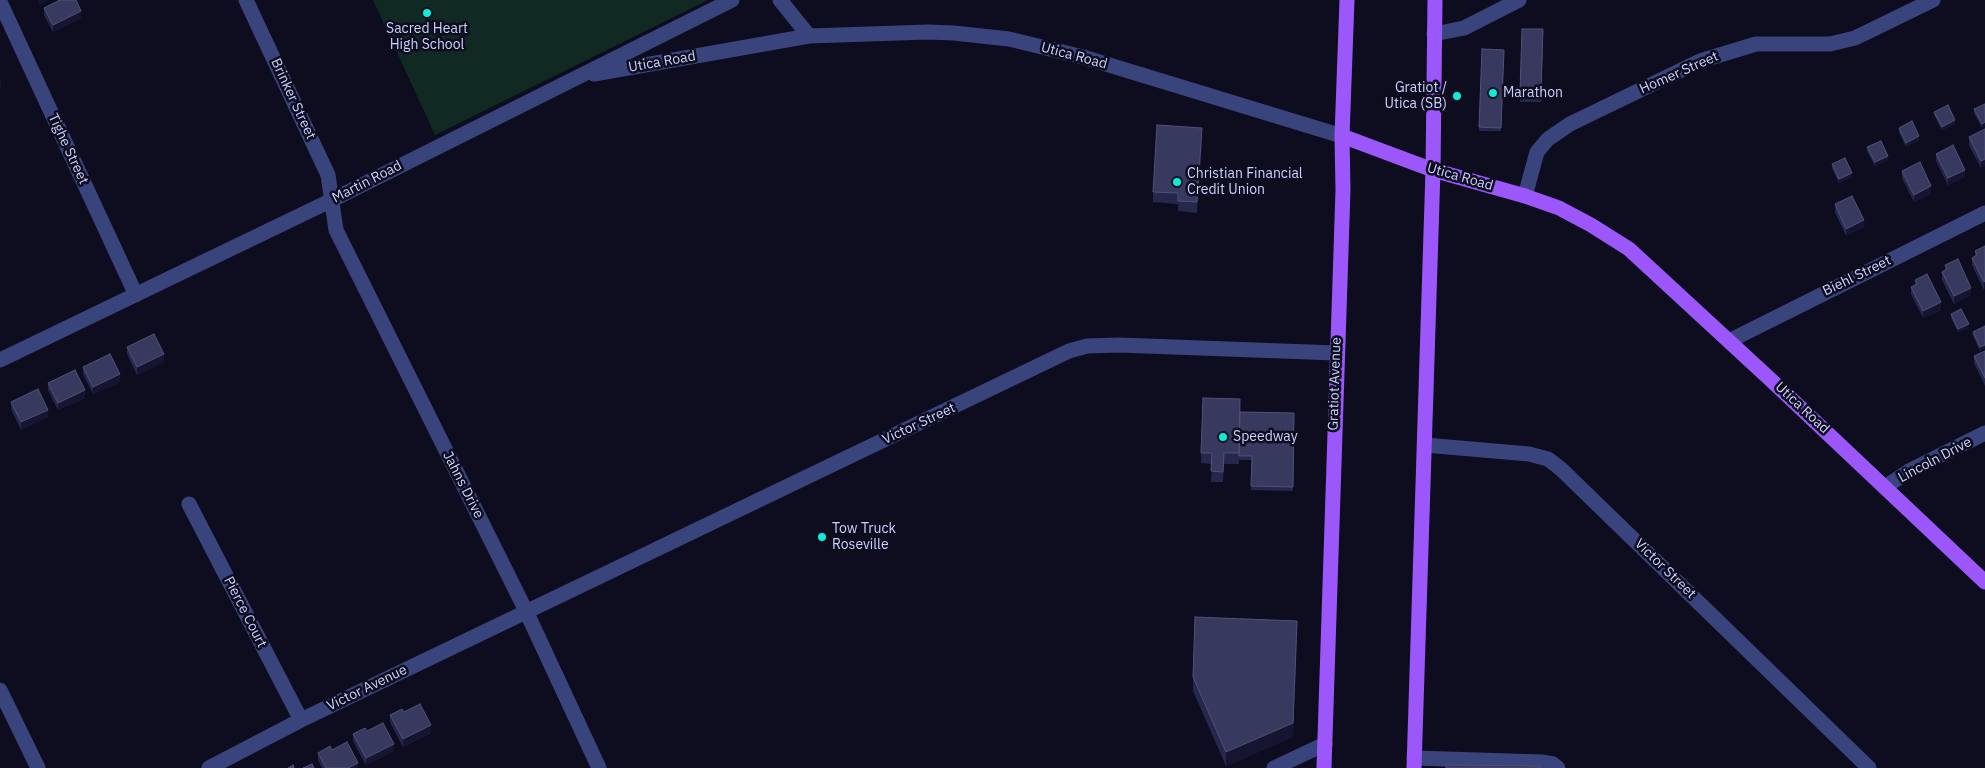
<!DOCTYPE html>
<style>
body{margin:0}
canvas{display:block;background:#0d0d1f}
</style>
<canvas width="1985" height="768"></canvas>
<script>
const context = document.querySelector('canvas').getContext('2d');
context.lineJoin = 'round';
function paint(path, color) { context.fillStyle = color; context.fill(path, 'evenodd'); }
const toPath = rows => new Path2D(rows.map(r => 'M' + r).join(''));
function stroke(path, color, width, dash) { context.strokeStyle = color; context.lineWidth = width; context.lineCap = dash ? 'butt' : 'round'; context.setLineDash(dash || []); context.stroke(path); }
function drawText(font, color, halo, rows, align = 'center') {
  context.font = font + ' "IBM Plex Sans",sans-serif'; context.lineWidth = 5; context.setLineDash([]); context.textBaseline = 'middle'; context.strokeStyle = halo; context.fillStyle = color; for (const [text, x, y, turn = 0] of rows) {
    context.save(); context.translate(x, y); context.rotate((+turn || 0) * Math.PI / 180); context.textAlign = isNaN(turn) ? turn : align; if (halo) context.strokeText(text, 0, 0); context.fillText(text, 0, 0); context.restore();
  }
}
const green = toPath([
 [373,0,708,0,435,135]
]);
const minor = toPath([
 [246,0,328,175,336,230,526,611,599,768],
 [780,0,809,36],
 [0,2,136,295],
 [1434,34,1464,28,1519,0],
 [594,74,809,36,928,32,954,33,1009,39,1083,57,1342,136],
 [1525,196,1537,152,1548,139,1570,124,1700,61,1756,44,1830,44,1855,38,1933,0],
 [1729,341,1985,213],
 [0,360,330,201,732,0],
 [1425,445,1529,454,1548,459,1561,469,1869,768],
 [1885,487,1909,471,1985,433],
 [189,504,301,720],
 [0,690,38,768],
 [1414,758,1542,762,1553,764,1558,768],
 [209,768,301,720,1069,351,1087,346,1119,345,1336,353],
 [1274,768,1325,744]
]);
const major = toPath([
 [1342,136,1433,170,1525,196,1559,208,1591,225,1629,249,1771,380,1985,582],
 [1324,768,1343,190,1342,136,1347,0],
 [1414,768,1433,170,1435,0]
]);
const wall = toPath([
 [44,8,81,18,53,32,44,15],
 [1543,40,1541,102,1520,102,1520,91],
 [1482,49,1504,50,1501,131,1479,131],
 [1985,104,1982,128,1974,113,1974,109],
 [1934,112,1955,124,1942,130,1934,115],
 [1899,128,1919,140,1906,147,1899,132],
 [1985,129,1981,168,1969,145,1969,137],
 [1202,139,1197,213,1178,211,1178,204,1153,202,1153,192],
 [1867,147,1888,160,1875,166,1867,151],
 [1936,154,1965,177,1948,185,1936,161],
 [1832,164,1852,177,1839,183,1832,168],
 [1902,171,1931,194,1914,202,1902,178],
 [1835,204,1864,227,1846,236,1835,212],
 [1985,246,1984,290,1972,265,1972,258,1975,256,1975,251],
 [1945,265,1971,295,1954,304,1942,280,1942,272,1945,271],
 [1915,280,1941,310,1923,318,1911,294,1911,287,1915,285],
 [1951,314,1969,328,1958,332,1951,318],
 [1985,326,1980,351,1973,336,1973,332],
 [127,347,164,362,137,375,127,354],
 [1985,351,1985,386,1974,363,1974,356],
 [83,367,120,382,93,394,83,374],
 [48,383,85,398,58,410,48,390],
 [1203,398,1240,412,1294,413,1293,491,1251,490,1252,460,1239,460,1239,464,1224,464,1223,482,1211,482,1212,464,1201,463],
 [11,402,48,417,21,430,11,409],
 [1297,635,1293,737,1226,766,1193,691,1193,677],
 [404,712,431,733,403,747,390,722,390,715],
 [367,731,394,751,366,765,353,741,353,734],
 [318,753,358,768,322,768,318,760]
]);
const shadedWall = toPath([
 [39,0,50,0,39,5],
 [81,11,81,18,53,32,53,25],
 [0,79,1,79,1,86,0,87],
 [1955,120,1955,124,1942,130,1942,127],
 [1985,122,1985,126,1982,128,1982,124],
 [1202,128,1202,139,1197,213,1197,202],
 [1919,136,1919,140,1906,147,1906,143],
 [1888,156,1888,160,1875,166,1875,162],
 [1985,159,1985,166,1981,168,1981,161],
 [1965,170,1965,177,1948,185,1948,178],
 [1852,173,1852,177,1839,183,1839,179],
 [1931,186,1931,194,1914,202,1914,195],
 [1864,220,1864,227,1846,236,1846,229],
 [1985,281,1985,289,1984,290,1984,282],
 [1971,288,1971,295,1954,304,1954,296],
 [1941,302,1941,310,1923,318,1923,311],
 [1969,324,1969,328,1958,332,1958,329],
 [1985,345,1985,348,1980,351,1980,347],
 [164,354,164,362,137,375,137,367],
 [120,374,120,382,93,394,93,387],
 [85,390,85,398,58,410,58,403],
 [48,410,48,417,21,430,21,422],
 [1297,621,1293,737,1226,766,1226,752],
 [431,725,431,733,403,747,403,739],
 [394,744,394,751,366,765,366,758],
 [358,763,358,768,348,768]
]);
const building = toPath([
 [60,0,76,0,81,11,53,25,44,8,60,0],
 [1522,29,1543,29,1541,92,1520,91,1522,29],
 [1482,49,1504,50,1501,128,1479,127,1482,49],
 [1985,104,1985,122,1982,124,1974,109,1985,104],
 [1948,105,1955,120,1942,127,1934,112,1948,105],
 [1912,121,1919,136,1906,143,1899,128,1912,121],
 [1157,125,1202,128,1197,202,1178,201,1178,193,1153,192,1157,125],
 [1985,129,1985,159,1981,161,1969,137,1985,129],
 [1881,141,1888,156,1875,162,1867,147,1881,141],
 [1953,145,1965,170,1948,178,1936,154,1953,145],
 [1845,158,1852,173,1839,179,1832,164,1845,158],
 [1920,162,1931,186,1914,195,1902,171,1920,162],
 [1852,196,1864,220,1846,229,1835,204,1852,196],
 [1985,246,1985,281,1984,282,1972,258,1977,255,1975,251,1985,246],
 [1958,259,1971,288,1954,296,1942,272,1947,269,1945,265,1958,259],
 [1927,274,1941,302,1923,311,1911,287,1917,284,1915,280,1927,274],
 [1961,309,1969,324,1958,329,1951,314,1961,309],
 [1985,326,1985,345,1980,347,1973,332,1985,326],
 [154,334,164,354,137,367,127,347,154,334],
 [1985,351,1985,378,1974,356,1985,351],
 [110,354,120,374,93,387,83,367,110,354],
 [75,370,85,390,58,403,48,383,75,370],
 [38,389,48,410,21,422,11,402,38,389],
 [1203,398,1240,399,1239,453,1224,453,1223,472,1211,471,1212,453,1201,453,1203,398],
 [1240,412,1294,413,1293,487,1251,486,1252,456,1239,456,1240,412],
 [1195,617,1297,621,1293,723,1226,752,1193,677,1195,617],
 [420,704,431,725,403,739,390,715,402,709,404,712,420,704],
 [383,723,394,744,366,758,353,734,365,728,367,731,383,723],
 [347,742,358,763,348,768,326,768,318,753,330,746,332,750,347,742],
 [312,764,314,768,303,768,312,764],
 [293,765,294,768,288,768,293,765],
 [1446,765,1540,766,1540,768,1446,768,1446,765]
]);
const markers = [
 [427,13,5,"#07efd8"],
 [1493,93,5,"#07efd8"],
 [1457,96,5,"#07efd8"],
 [1177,182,5,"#07efd8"],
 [1223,437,5,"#07efd8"],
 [822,537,5,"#07efd8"]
];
const poiNames = [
 ["Sacred Heart",427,29,"center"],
 ["High School",427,45,"center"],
 ["Gratiot /",1447,88,"right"],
 ["Utica (SB)",1447,104,"right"],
 ["Marathon",1503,93],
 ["Christian Financial",1187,174],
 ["Credit Union",1187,190],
 ["Speedway",1233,437],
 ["Tow Truck",832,529],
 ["Roseville",832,545]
];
const streetNames = [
 ["Utica Road",1074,56,15],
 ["Utica Road",662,62,-10],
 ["Homer Street",1679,73,-24],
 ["Brinker Street",293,99,65],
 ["Tighe Street",68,149,65],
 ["Utica Road",1460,177,16],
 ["Martin Road",367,182,-27],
 ["Biehl Street",1857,276,-26],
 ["Gratiot Avenue",1335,384,-88],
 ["Utica Road",1802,408,43],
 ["Victor Street",919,424,-25],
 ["Lincoln Drive",1935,460,-28],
 ["Jahns Drive",463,485,63],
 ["Victor Street",1665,569,44],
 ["Pierce Court",245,612,63],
 ["Victor Avenue",367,688,-26]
];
paint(green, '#102923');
stroke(minor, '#39447d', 15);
stroke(major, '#9c57fa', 15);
paint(wall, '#26274c');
paint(shadedWall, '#151532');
paint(building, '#38395f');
stroke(building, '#4f5178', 1);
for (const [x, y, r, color] of markers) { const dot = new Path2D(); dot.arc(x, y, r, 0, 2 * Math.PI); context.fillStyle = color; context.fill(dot); stroke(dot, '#0d0d1f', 2); }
drawText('14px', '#ccd1fe', '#0d0d1f', poiNames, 'left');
drawText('14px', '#ccd1fe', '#0d0d1f', streetNames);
</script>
